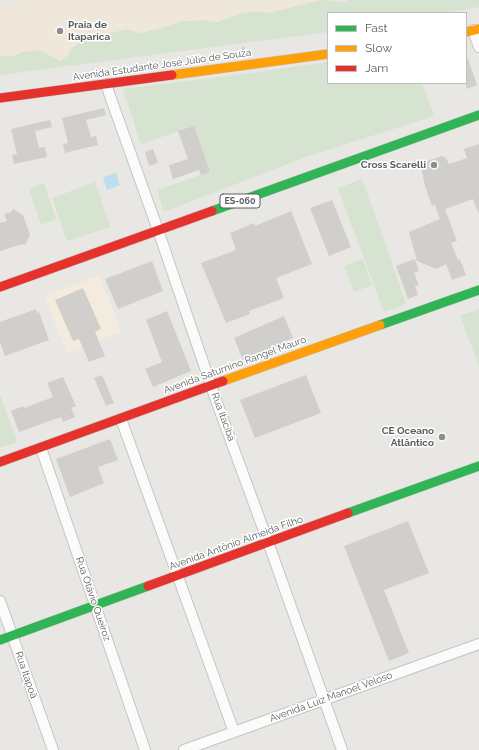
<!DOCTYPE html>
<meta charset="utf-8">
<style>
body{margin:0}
#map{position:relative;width:479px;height:750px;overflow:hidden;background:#e9e7e3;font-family:Raleway,sans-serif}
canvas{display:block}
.legend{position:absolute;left:327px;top:12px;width:140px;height:72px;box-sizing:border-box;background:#fff;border:1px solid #bdbebf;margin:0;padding:5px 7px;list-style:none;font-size:12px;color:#5a5d60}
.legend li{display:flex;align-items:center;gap:8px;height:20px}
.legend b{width:20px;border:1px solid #bdbebf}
</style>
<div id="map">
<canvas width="479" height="750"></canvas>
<ul class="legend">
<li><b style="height:5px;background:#30b455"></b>Fast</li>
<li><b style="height:5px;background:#ff9f0a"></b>Slow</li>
<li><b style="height:5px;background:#e5322d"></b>Jam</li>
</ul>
</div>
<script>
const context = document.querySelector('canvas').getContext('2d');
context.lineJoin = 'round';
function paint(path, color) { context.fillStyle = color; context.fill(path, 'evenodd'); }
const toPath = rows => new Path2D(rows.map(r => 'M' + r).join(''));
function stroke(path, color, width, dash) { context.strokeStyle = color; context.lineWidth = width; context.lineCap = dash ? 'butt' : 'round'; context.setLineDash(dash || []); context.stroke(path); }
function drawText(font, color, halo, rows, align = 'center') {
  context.font = font + ' Raleway,sans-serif'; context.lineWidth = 3; context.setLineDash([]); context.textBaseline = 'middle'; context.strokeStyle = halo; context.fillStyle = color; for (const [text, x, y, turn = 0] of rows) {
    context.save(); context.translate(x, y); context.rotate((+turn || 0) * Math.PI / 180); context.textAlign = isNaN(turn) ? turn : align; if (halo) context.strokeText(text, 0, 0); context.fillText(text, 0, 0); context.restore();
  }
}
const commercial = toPath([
 [99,275,122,332,67,353,44,296]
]);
const green = toPath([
 [320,0,345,2,348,0,479,0,479,7,445,13,328,13,328,32,0,75,0,56,14,56,22,52,39,50,60,61,68,55,71,49,84,39,127,29,140,33,159,29,182,21,204,20,217,22,242,13,258,11,268,13],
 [328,62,328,83,422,83,434,116,303,158,164,212,157,190,209,172,194,126,141,144,123,89,228,76],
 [362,179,383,237,406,304,384,312,338,188],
 [95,182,110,227,67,241,52,198],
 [44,183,56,219,41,225,29,189],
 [363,259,372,285,354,292,344,266],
 [479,309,479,366,460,316],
 [0,395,17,442,0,448]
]);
const sand = toPath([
 [31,0,320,0,268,13,258,11,242,13,217,22,204,20,182,21,159,29,140,33,127,29,84,39,71,49,68,55,60,61,53,56,39,50,22,52,14,56,0,56,0,6]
]);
const water = toPath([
 [116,173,120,185,107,190,103,177]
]);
const building = toPath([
 [467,56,477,85,466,89,466,57],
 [104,108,106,115,86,120,91,137,96,136,98,145,65,153,63,144,68,143,62,118],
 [50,120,52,127,35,131,39,148,45,147,47,157,14,164,12,155,17,154,11,129],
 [194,126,210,172,201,175,199,170,173,179,169,165,188,159,178,131],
 [479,144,479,214,473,199,445,209,457,241,451,243,458,260,460,259,466,275,452,280,446,264,436,269,417,261,409,232,440,219,435,205,432,206,425,186,421,166,422,163,442,156,446,158,449,164,467,158,464,149],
 [153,149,158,163,149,166,145,152],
 [332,200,351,247,329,256,310,208],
 [13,209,23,215,30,235,25,245,22,244,0,251,0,223,7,221,4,214,11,212],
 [291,211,312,264,276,278,284,298,249,311,250,314,226,323,201,263,236,250,230,233,254,223,255,226],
 [415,259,419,271,414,273,419,285,415,286,418,295,408,299,396,266],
 [152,261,163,291,118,309,105,279],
 [83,288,101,329,95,332,105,356,89,362,79,339,73,341,55,300],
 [36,309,37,313,39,312,49,340,5,356,0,342,0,322],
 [167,311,191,371,153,387,145,369,162,362,146,320],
 [284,316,293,338,243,360,234,338],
 [102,375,114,403,106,406,94,378],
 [306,375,321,413,255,438,240,400],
 [63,377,76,406,71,408,75,417,63,422,61,417,19,432,11,411,23,406,24,408,53,397,47,383],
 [110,439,118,460,98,467,104,483,70,497,56,459],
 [408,521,429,573,384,590,409,653,389,661,344,546]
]);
const path = toPath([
 [243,47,244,54]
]);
const street = toPath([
 [473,30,479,47],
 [106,84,110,96,158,230,217,403,268,542,342,750],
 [121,419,234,732],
 [41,448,145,750],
 [0,601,53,750],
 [184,750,479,644]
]);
const fast = toPath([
 [212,211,479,115],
 [380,325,479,290],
 [348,513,479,466],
 [0,640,148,586]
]);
const slow = toPath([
 [466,32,479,29],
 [172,75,328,54],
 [223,381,380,325]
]);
const jam = toPath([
 [0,98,172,75],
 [0,287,212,211],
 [0,462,223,381],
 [148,586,348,513]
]);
const markers = [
 [60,31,4,"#8c8d8e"],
 [434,165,4,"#8c8d8e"],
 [442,437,4,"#8c8d8e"]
];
const shields = [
 [240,201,40]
];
const shieldNames = [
 ["ES-060",240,201]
];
const poiNames = [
 ["Praia de",68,25,"left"],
 ["Itaparica",68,37,"left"],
 ["Cross Scarelli",426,165],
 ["CE Oceano",434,431],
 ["Atlântico",434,443]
];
const streetNames = [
 ["Avenida Estudante José Júlio de Souza",162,65,-8],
 ["Avenida Saturnino Rangel Mauro",235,365,-20],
 ["Rua Itacibá",223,417,70],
 ["Avenida Antônio Almeida Filho",236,543,-20],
 ["Rua Otávio Queiroz",93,599,71],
 ["Rua Itapoã",26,675,71],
 ["Avenida Luiz Manoel Veloso",331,697,-20]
];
paint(commercial, '#f2ebde');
paint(green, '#d5e3d0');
paint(sand, '#efe8da');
paint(water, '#bcdeee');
paint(building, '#d0cfcc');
stroke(street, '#c5c4c4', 12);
stroke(fast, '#c4c4c4', 10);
stroke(slow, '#c4c4c4', 10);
stroke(jam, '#c4c4c4', 10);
stroke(path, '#c5c9c6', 2, [4, 2]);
stroke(street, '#fcfbfb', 10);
stroke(fast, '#30b455', 9);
stroke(slow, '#ff9f0a', 9);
stroke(jam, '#e5322d', 9);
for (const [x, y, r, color] of markers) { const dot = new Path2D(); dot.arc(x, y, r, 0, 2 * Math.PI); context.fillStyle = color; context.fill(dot); stroke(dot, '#fff', 1.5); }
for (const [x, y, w] of shields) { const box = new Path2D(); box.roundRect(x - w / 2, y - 7, w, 14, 3); context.fillStyle = '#fff'; context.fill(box); stroke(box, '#5a5d60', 1); }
drawText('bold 9px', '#5a5d60', null, shieldNames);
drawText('bold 10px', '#5a5d60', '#fff', poiNames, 'right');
drawText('10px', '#5a5d60', '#fff', streetNames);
</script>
